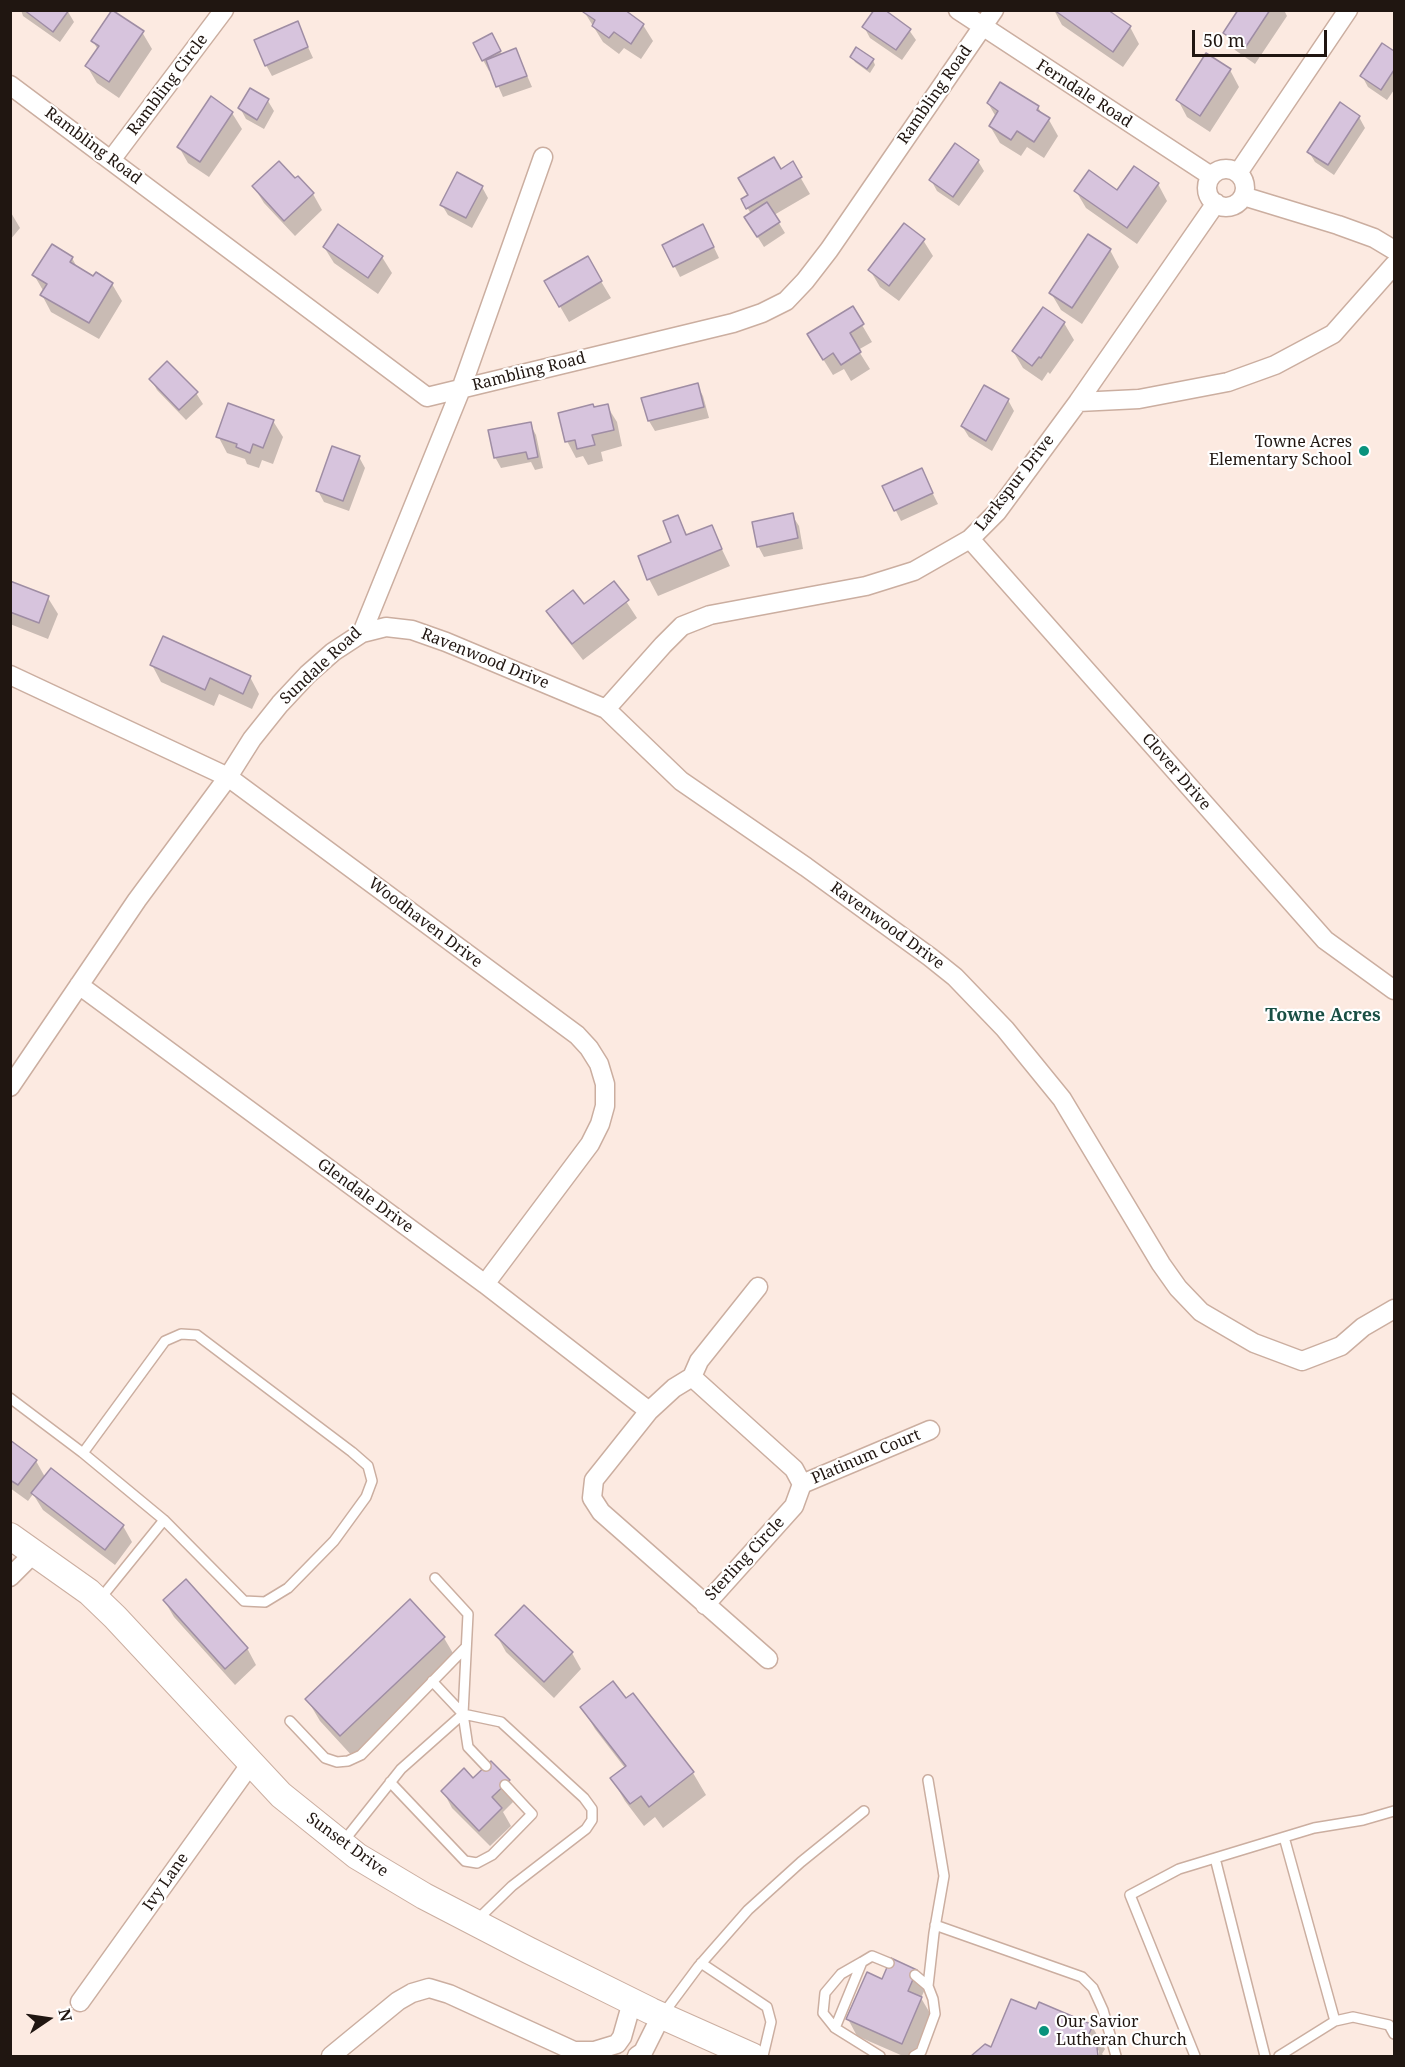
<!DOCTYPE html>
<style>
body{margin:0}
#map{position:relative;width:1405px;height:2067px;overflow:hidden;background:#fceae1;font-family:"Noto Serif",serif}
canvas{display:block}
.frame{position:absolute;inset:0;border:12px solid #201611;pointer-events:none}
.north{position:absolute;left:18px;top:1989px;width:60px;height:60px;-webkit-text-stroke:4px #fff;paint-order:stroke;rotate:77deg;font-size:16px;font-weight:700;line-height:24px;text-align:center;color:#201611}
.north::after{content:'';display:block;margin:auto;width:21px;height:27px;background:#201611;clip-path:polygon(50% 0,100% 100%,50% 72%,0 100%)}
.scale{position:absolute;left:1192px;top:30px;width:135px;height:27px;box-sizing:border-box;border:3px solid #201611;border-top:0;padding-left:8px;font-size:18px;line-height:21px;white-space:nowrap;color:#201611;-webkit-text-stroke:4px #fff;paint-order:stroke}
</style>
<div id="map">
<canvas width="1405" height="2067"></canvas>
<div class="frame"></div>
<div class="north">N</div>
<div class="scale">50 m</div>
</div>
<script>
const context = document.querySelector('canvas').getContext('2d');
context.lineJoin = 'round';
function paint(path, color) { context.fillStyle = color; context.fill(path, 'evenodd'); }
const toPath = rows => new Path2D(rows.map(r => 'M' + r).join(''));
function stroke(path, color, width, dash) { context.strokeStyle = color; context.lineWidth = width; context.lineCap = dash ? 'butt' : 'round'; context.setLineDash(dash || []); context.stroke(path); }
function drawText(font, color, halo, rows, align = 'center') {
  context.font = font + ' "Noto Serif",serif'; context.lineWidth = 4.5; context.setLineDash([]); context.textBaseline = 'middle'; context.strokeStyle = halo; context.fillStyle = color; for (const [text, x, y, turn = 0] of rows) {
    context.save(); context.translate(x, y); context.rotate((+turn || 0) * Math.PI / 180); context.textAlign = isNaN(turn) ? turn : align; if (halo) context.strokeText(text, 0, 0); context.fillText(text, 0, 0); context.restore();
  }
}
const shadow = toPath([
 [21,10,67,10,74,22,60,42,23,16],
 [1054,10,1106,10,1130,27,1139,44,1123,67,1062,25],
 [1240,10,1284,10,1287,16,1255,64,1235,50,1225,33],
 [585,13,643,25,653,41,641,59,624,48,619,54,603,42],
 [297,23,313,58,272,76,266,65],
 [864,27,909,30,916,40,902,60,870,38],
 [142,32,152,49,119,98,97,83,87,66,98,50,93,41],
 [491,35,502,55,516,50,532,87,503,97,491,70,489,71,483,60],
 [1383,45,1394,53,1394,90,1387,100,1368,87,1362,76],
 [852,57,873,60,875,65,870,73,855,62],
 [1230,70,1239,87,1210,132,1187,117,1178,100],
 [251,90,268,101,274,111,264,129,246,119,240,108],
 [988,103,1038,107,1043,116,1049,120,1058,136,1044,158,1027,147,1021,156,1000,143,990,126,996,117],
 [232,113,242,129,209,177,188,163,179,147],
 [1359,117,1365,128,1334,175,1315,162,1309,152],
 [978,161,984,171,959,206,937,191,931,180],
 [792,163,810,194,774,215,785,233,764,247,752,228,751,214,743,200],
 [295,180,313,194,322,210,295,236,264,203,254,187],
 [1158,184,1167,201,1137,244,1086,208,1076,191,1118,192],
 [482,187,488,198,472,228,448,215,442,205],
 [10,211,20,228,10,240],
 [709,237,719,258,680,277,664,245],
 [923,240,933,256,899,301,880,287,870,270],
 [324,247,382,257,392,273,378,294,334,263],
 [1110,250,1119,267,1082,324,1061,310,1051,293],
 [72,258,78,269,93,278,96,274,112,284,122,301,99,339,51,312,42,295,44,292,34,275],
 [587,258,611,298,569,322,546,282],
 [852,308,872,342,858,350,870,369,851,381,844,369,833,375,818,351],
 [1064,323,1074,340,1050,374,1048,372,1042,381,1023,368,1013,351],
 [151,379,196,393,203,404,186,420,157,390],
 [697,385,703,396,709,418,655,431,649,421],
 [1008,400,1014,411,992,451,969,437,962,426],
 [607,406,617,422,622,446,601,452,603,461,588,465,583,456,576,458,567,441,594,409],
 [273,421,283,437,273,464,262,460,259,468,247,464,245,459,227,453,218,436],
 [530,424,536,435,543,468,535,470,531,462,501,468,495,457],
 [359,457,365,468,349,511,324,502,318,491],
 [921,470,938,504,901,521,884,487],
 [792,515,799,526,803,549,764,557,758,546],
 [677,517,688,536,711,527,730,566,658,596,649,579,673,543],
 [10,583,48,598,58,614,48,639,10,624],
 [614,583,637,618,583,660,558,628,548,611,584,606],
 [152,665,250,677,259,694,252,709,219,694,214,706,161,682],
 [10,1442,36,1461,45,1477,123,1526,132,1542,115,1565,43,1510,33,1494,28,1501,10,1488],
 [164,1600,247,1648,256,1665,235,1685,174,1617],
 [497,1636,572,1653,581,1669,554,1698,506,1652],
 [444,1638,457,1660,354,1758,320,1721,307,1699],
 [582,1707,693,1773,706,1795,663,1828,655,1817,644,1826,625,1801,612,1779,625,1768,595,1729],
 [473,1781,508,1781,518,1797,503,1812,511,1826,490,1846,452,1808,443,1791],
 [892,1960,926,1987,921,1998,931,2015,913,2056,903,2056,857,2036,848,2019,882,1981],
 [1037,2011,1092,2026,1105,2049,1102,2054,1104,2056,1099,2056,1099,2051,1095,2047,1096,2056,973,2056,992,2049]
]);
const building = toPath([
 [24,10,69,10,53,32,24,10],
 [112,10,144,31,109,82,85,66,99,46,91,41,112,10],
 [585,10,625,10,644,24,631,44,614,32,609,38,592,26,595,20,583,12,585,10],
 [874,10,885,10,911,29,896,50,862,27,874,10],
 [1054,10,1108,10,1131,26,1113,52,1054,10],
 [1238,10,1270,10,1245,48,1223,33,1238,10],
 [298,21,308,47,265,66,254,40,298,21],
 [492,33,501,51,482,61,473,43,492,33],
 [1382,43,1394,51,1394,70,1381,90,1360,76,1382,43],
 [856,47,874,59,867,69,850,57,856,47],
 [516,48,527,76,496,87,486,60,516,48],
 [1206,53,1231,69,1200,116,1176,100,1206,53],
 [1000,82,1039,106,1037,110,1050,118,1034,142,1017,131,1011,140,989,126,998,111,987,103,1000,82],
 [250,88,269,99,257,120,238,108,250,88],
 [211,96,233,112,200,162,177,147,211,96],
 [1340,102,1360,116,1328,165,1307,152,1340,102],
 [955,143,979,160,953,197,929,180,955,143],
 [774,157,781,169,793,161,802,177,746,209,741,199,748,195,738,178,774,157],
 [279,161,295,178,298,176,314,193,284,221,252,186,279,161],
 [1134,166,1159,183,1127,228,1074,191,1089,170,1117,190,1134,166],
 [457,172,483,186,466,218,440,205,457,172],
 [767,202,780,222,757,237,744,217,767,202],
 [904,223,925,239,889,286,868,270,904,223],
 [338,224,383,256,368,278,323,247,338,224],
 [703,224,714,247,673,267,662,245,703,224],
 [1088,234,1111,249,1072,308,1049,293,1088,234],
 [52,244,73,257,70,262,93,276,96,272,113,283,89,323,40,295,47,284,32,275,52,244],
 [588,256,602,281,559,307,544,281,588,256],
 [853,306,864,324,850,333,861,352,841,365,833,353,823,360,807,334,853,306],
 [1043,307,1065,322,1041,358,1039,357,1032,366,1012,351,1043,307],
 [167,361,198,392,179,410,149,379,167,361],
 [698,383,704,407,648,421,641,398,698,383],
 [984,385,1009,399,986,441,961,426,984,385],
 [228,403,274,420,263,448,253,444,250,453,236,447,237,444,216,437,228,403],
 [593,404,594,407,608,404,614,430,592,435,595,445,577,449,575,440,565,442,558,413,593,404],
 [531,422,538,457,528,459,526,452,494,458,488,430,531,422],
 [332,446,360,456,343,501,316,491,332,446],
 [922,468,933,493,894,511,882,486,922,468],
 [793,513,798,538,757,547,752,522,793,513],
 [678,515,686,535,712,525,722,549,647,580,638,556,671,542,663,521,678,515],
 [10,581,49,596,39,623,10,612,10,581],
 [614,581,629,600,572,644,546,611,573,590,584,604,614,581],
 [163,636,251,676,243,694,210,678,205,690,150,665,163,636],
 [10,1440,37,1460,18,1485,10,1480,10,1440],
 [51,1468,124,1525,105,1550,31,1493,51,1468],
 [186,1579,248,1648,225,1669,163,1600,186,1579],
 [410,1599,445,1637,340,1736,305,1699,410,1599],
 [524,1605,573,1652,544,1682,495,1635,524,1605],
 [613,1681,626,1698,633,1693,694,1772,649,1807,641,1796,630,1804,610,1778,626,1766,580,1707,613,1681],
 [491,1761,510,1780,492,1797,502,1808,479,1831,441,1791,464,1768,473,1778,491,1761],
 [891,1958,917,1970,908,1991,922,1997,902,2044,846,2019,867,1972,882,1979,891,1958],
 [1011,1999,1036,2009,1039,2002,1093,2025,1088,2036,1096,2039,1098,2056,971,2056,985,2044,991,2047,1011,1999]
]);
const lane = toPath([
 [10,1398,83,1453,164,1520,244,1601,265,1602,288,1588,334,1541,366,1497,372,1481,368,1466,352,1452,197,1335,181,1334,165,1341,83,1453],
 [435,1578,468,1614,463,1714,468,1747,486,1766],
 [100,1599,164,1520],
 [432,1681,463,1714,501,1722,584,1798,592,1809,592,1820,586,1829,512,1886,476,1921],
 [290,1721,325,1758,337,1762,348,1761,361,1755,466,1647],
 [928,1780,944,1876,934,1933,928,1986],
 [390,1782,465,1861,477,1863,492,1855,532,1814,505,1785],
 [1284,1837,1335,2021],
 [343,1842,401,1769,463,1714],
 [1215,1858,1265,2056],
 [935,1925,1082,1977,1093,1988,1103,2010,1116,2056],
 [701,1963,767,2007,771,2022,763,2056],
 [663,2014,698,1967,748,1910,801,1862,864,1811],
 [835,2028,823,2013,825,1993,841,1974,862,1962],
 [880,2056,835,2028,862,1962,872,1956,889,1963],
 [914,2056,921,2052,935,2014,933,1999,928,1986,915,1975],
 [1195,2056,1130,1895,1179,1869,1314,1828,1363,1820,1394,1811],
 [1279,2056,1335,2021,1353,2017,1389,2025,1394,2034]
]);
const street = toPath([
 [958,10,1211,176],
 [10,85,427,397,733,323,762,313,786,301,805,281,829,250,994,10],
 [111,160,224,10],
 '1207 188a19 19 0 1 1 38 0a19 19 0 1 1-38 0Z',
 [1238,173,1348,10],
 [1243,196,1338,225,1374,238,1394,250],
 [1078,402,1139,399,1228,382,1275,365,1333,334,1394,265],
 [970,539,1325,940,1394,990],
 [362,633,386,627,412,630,446,642,606,709,681,781,806,867,930,957,955,977,1005,1029,1062,1099,1161,1264,1178,1288,1201,1312,1254,1343,1302,1361,1341,1346,1363,1327,1394,1309],
 [10,675,228,777,577,1035,589,1048,599,1064,605,1084,605,1106,600,1124,590,1144,485,1284],
 [606,709,663,645,682,626,710,615,866,586,914,571,970,539,997,512,1078,402,1216,203],
 [79,985,485,1284,649,1411],
 [10,1087,137,900,228,777,252,739,280,704,308,674,333,652,362,633,461,389,543,157],
 [758,1287,699,1361,692,1377,674,1388,649,1411,606,1465,594,1480,592,1498,601,1512,768,1659],
 [692,1377,794,1469,802,1484,794,1506,705,1605],
 [802,1484,930,1430],
 [10,1577,34,1553],
 [80,2002,252,1762],
 [574,2051,594,2051,617,2044,622,2037,632,2002],
 [331,2056,398,2001,412,1993,429,1988,449,1994,574,2051,582,2056],
 [637,2056,643,2052,661,2016]
]);
const secondary = toPath([
 [10,1536,89,1592,115,1617,281,1795,357,1856,424,1896,528,1950,651,2011,752,2056]
]);
const markers = [
 [1364,451,6,"#09927c"],
 [1044,2031,6,"#09927c"]
];
const streetNames = [
 ["Rambling Circle",168,85,-53],
 ["Ferndale Road",1084,94,33],
 ["Rambling Road",935,95,-55],
 ["Rambling Road",93,146,37],
 ["Rambling Road",529,372,-14],
 ["Larkspur Drive",1015,483,-52],
 ["Ravenwood Drive",485,659,22],
 ["Sundale Road",321,666,-43],
 ["Clover Drive",1176,772,49],
 ["Woodhaven Drive",425,923,37],
 ["Ravenwood Drive",887,926,36],
 ["Glendale Drive",365,1196,36],
 ["Platinum Court",866,1457,-23],
 ["Sterling Circle",745,1559,-47],
 ["Sunset Drive",347,1845,36],
 ["Ivy Lane",166,1882,-55]
];
const poiNames = [
 ["Towne Acres",1352,442],
 ["Elementary School",1352,460],
 ["Our Savior",1056,2022,"left"],
 ["Lutheran Church",1056,2040,"left"]
];
const neighbourhoodNames = [
 ["Towne Acres",1323,1016]
];
paint(shadow, '#0003');
paint(building, '#d7c4dd');
stroke(building, '#9f8da4', 1.5);
stroke(lane, '#cbaea0', 12);
stroke(street, '#cbaea0', 21);
stroke(secondary, '#cbaea0', 28);
stroke(lane, '#fff', 9);
stroke(street, '#fff', 18);
stroke(secondary, '#fff', 26);
for (const [x, y, r, color] of markers) { const dot = new Path2D(); dot.arc(x, y, r, 0, 2 * Math.PI); context.fillStyle = color; context.fill(dot); stroke(dot, '#fff', 2); }
drawText('16px', '#201611', '#fff', streetNames);
drawText('16px', '#201611', '#fff', poiNames, 'right');
drawText('bold 18px', '#194f44', '#fff', neighbourhoodNames);
</script>
